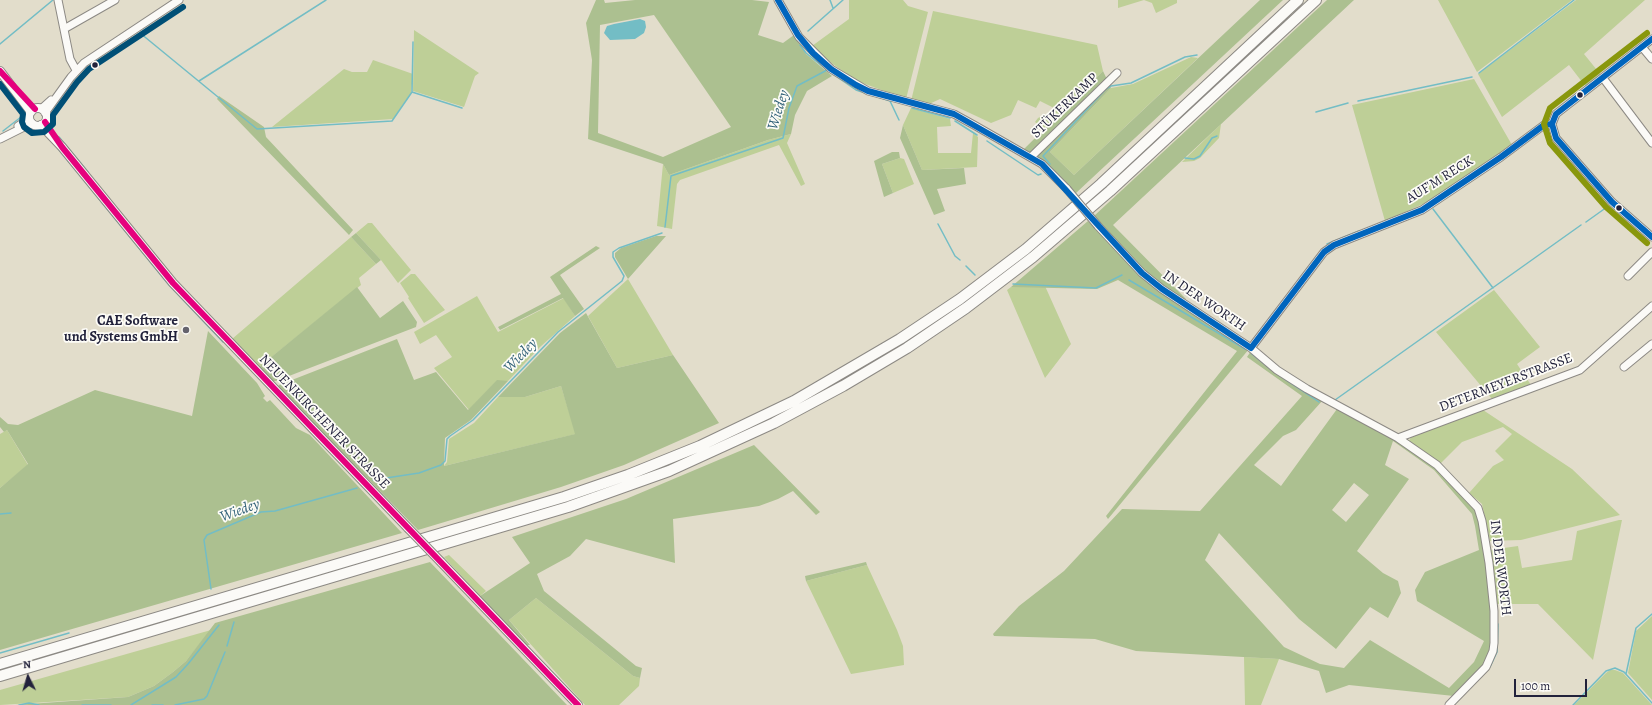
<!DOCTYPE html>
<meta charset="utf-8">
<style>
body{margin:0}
#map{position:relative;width:1652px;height:705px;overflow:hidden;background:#e2ddcb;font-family:Alegreya,serif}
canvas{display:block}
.north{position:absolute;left:8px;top:657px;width:40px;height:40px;-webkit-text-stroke:3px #fdfcf7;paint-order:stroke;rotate:355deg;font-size:11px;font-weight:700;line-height:16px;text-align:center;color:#22223b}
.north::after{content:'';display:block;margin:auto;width:14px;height:18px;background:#22223b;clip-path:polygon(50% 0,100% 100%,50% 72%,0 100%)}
.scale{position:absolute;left:1514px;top:679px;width:73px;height:18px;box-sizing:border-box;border:2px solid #22223b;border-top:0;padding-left:5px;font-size:12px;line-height:14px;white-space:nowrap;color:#22223b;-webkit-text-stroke:3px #fdfcf7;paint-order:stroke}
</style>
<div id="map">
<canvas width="1652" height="705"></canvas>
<div class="north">N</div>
<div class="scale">100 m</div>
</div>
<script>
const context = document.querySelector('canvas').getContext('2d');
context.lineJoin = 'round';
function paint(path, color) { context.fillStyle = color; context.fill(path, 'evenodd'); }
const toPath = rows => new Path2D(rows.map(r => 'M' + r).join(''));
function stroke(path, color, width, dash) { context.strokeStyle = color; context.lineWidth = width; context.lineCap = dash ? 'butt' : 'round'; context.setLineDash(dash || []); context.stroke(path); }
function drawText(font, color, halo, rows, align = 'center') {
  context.font = font + ' Alegreya,serif'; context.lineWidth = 3.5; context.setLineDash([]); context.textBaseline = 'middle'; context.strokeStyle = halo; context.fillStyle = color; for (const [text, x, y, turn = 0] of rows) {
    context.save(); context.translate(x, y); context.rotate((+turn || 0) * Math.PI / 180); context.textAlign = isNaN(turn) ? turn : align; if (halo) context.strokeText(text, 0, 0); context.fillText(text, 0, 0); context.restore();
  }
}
const green = toPath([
 [849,0,903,0,908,6,928,12,906,99,857,81,834,65,812,46,849,19],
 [1118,0,1177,0,1177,3,1156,13,1152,3,1144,0,1118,8],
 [1438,0,1572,0,1477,72],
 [1576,0,1645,0,1584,54,1601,75,1586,87,1569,65,1502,117,1478,74],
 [933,11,1097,45,1103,71,1044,129,1035,122,1038,118,1056,109,1040,101,1036,108,1018,100,1011,115,991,123,940,99,927,105,911,101],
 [414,30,479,73,475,76,464,107,413,91],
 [1191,57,1198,58,1074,175,1050,152,1111,88,1133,84],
 [373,60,413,74,411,93,393,119,272,127,344,69,352,72,367,72],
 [1474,79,1512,145,1432,200,1385,221,1352,105],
 [911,108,950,119,951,126,937,127,938,153,971,153,973,133,978,137,977,167,922,170,903,125],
 [1221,124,1219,138,1200,158,1194,161,1182,162],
 [791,134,787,143,805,184,801,186,779,145,680,180,677,184,672,229,657,226,663,164,669,175,768,140],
 [900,158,904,159,914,184,893,193,882,164],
 [368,223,372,223,411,270,398,283,381,260,356,233],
 [351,237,376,264,359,278,361,285,259,367,232,339],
 [411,274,415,274,445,310,424,323,408,298,409,297,400,283],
 [628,279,673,355,617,368,588,316],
 [1045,286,1071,344,1045,378,1007,290,1011,287],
 [1494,290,1540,347,1517,364,1531,385,1492,399,1436,332],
 [477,296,498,332,564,298,575,316,540,347,508,381,497,381,469,410,434,368,452,357,436,335,420,344,414,332],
 [561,386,576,434,444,466,447,462,449,439,474,423,498,397,525,397],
 [1483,410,1572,469,1620,515,1521,540,1490,541,1482,504,1469,493,1493,466,1504,460,1495,451,1512,434,1503,427,1462,442,1440,464,1409,441,1411,437],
 [7,430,28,465,0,488,0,434],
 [1619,520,1622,520,1593,660,1538,604,1496,604,1490,550,1518,546,1522,568,1572,560,1577,531],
 [449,555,486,591,480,596,444,557],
 [867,565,897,630,903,646,904,665,851,674,806,581],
 [536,598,633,676,640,678,639,686,619,705,585,705,509,620],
 [1652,616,1652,700,1628,673,1636,631],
 [211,630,186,661,173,672,154,686,128,697,0,705,0,690],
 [1244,657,1279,659,1261,705,1245,705],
 [1610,670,1615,670,1623,673,1652,705,1574,705,1606,673]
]);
const forest = toPath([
 [596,0,604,0,605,3,635,0,752,0,769,2,758,35,783,43,794,35,806,54,832,76,807,91,795,115,791,134,768,140,669,175,663,164,588,139,592,60,586,23],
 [654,15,731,127,663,157,598,133,600,25],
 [1260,0,1283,0,1076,193,1042,160,1024,149,1103,71,1111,88,1050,152,1074,175],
 [1327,0,1354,0,1113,225,1186,299,1184,301,1144,272,1094,216],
 [219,96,264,127,266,137,353,230,349,235,217,99],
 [903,125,922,170,964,168,966,184,937,189,945,211,934,215,900,138],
 [892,152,899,152,900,158,882,164,893,193,884,197,874,161],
 [1088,221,1140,276,1249,349,1108,519,1106,516,1237,351,1118,280,1097,289,1011,287],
 [356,233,381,260,376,264,351,237],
 [656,236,666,236,628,279,615,257,615,253,621,248],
 [596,246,600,248,560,275,584,309,575,316,563,298,500,330,498,327,561,294,550,277],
 [357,287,380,318,403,301,417,322,416,327,276,381,273,381,259,367],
 [586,313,617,368,673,355,719,423,624,465,561,487,418,530,278,387,279,385,397,339,414,380,436,372,468,410,497,380,508,381,471,420,445,438,444,466,575,434,561,386,525,397,498,397,560,333],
 [208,331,257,383,265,396,263,398,267,402,270,400,296,428,310,435,402,533,0,650,0,488,28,464,7,430,4,432,0,427,0,417,8,424,18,425,95,390,192,416],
 [1251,351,1323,400,1296,430,1283,436,1254,465,1281,486,1337,409,1394,438,1436,466,1477,508,1481,521,1493,611,1491,650,1484,665,1454,696,1349,685,1326,693,1319,671,1279,659,1136,651,1095,639,994,636,993,634,1019,606,1064,571,1122,509,1200,511,1302,396,1247,357],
 [1393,441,1434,470,1472,514,1475,526,1479,550,1425,572,1415,590,1417,601,1484,641,1474,662,1449,688,1370,640,1344,668,1320,664,1284,647,1205,560,1219,533,1299,619,1336,649,1370,607,1388,618,1401,593,1398,581,1383,573,1357,551,1409,479,1385,465],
 [1354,483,1369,495,1346,522,1332,510],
 [754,445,820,512,816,515,793,491,778,499,759,506,673,519,675,563,586,539,570,556,537,574,544,591,636,666,642,668,640,678,633,676,536,598,509,620,530,645,525,645,480,596,530,563,512,537,626,499],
 [430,562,567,705,15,705,128,697,154,686,173,672,186,661,215,623],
 [866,562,867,565,806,581,805,576]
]);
const water = toPath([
 [640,19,645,21,646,27,644,33,635,39,610,40,604,33,607,26,614,24]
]);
const stream = toPath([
 [830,0,833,8],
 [808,31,843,0],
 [140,33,257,129,392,121,412,92,413,42],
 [0,44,53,0],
 [800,45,806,53,827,70,856,90,865,93],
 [1479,73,1574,0],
 [199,81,326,0],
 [412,92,462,108],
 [875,96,890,101,899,120],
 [1358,101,1472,77],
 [912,108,950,118],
 [1316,112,1348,103],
 [955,121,977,135],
 [3,131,21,117],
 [59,137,88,172],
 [987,141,1038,175,1041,174],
 [56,146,169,285,223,342],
 [1185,158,1194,159,1200,156,1212,138,1217,136],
 [1050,164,1043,156,1106,89,1111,86,1131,83,1185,57,1197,55],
 [1433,209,1493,288],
 [1586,222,1607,207],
 [938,224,955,256,960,260],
 [665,227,671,176,783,138,789,108,797,86,827,70],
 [1327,244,1359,231],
 [966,266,975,275],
 [1129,280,1245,349],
 [1013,284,1096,288,1122,275],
 [1252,354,1274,372,1319,402],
 [1335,400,1581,225],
 [373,480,419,473,441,465,445,461,447,439,450,436,473,420,558,332,622,281,624,276,613,257,613,252,619,248,662,233],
 [0,514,11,513],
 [211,589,204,540,207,535,261,512,275,511,357,488],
 [227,646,234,622],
 [0,653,69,633],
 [1490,667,1497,652,1498,624],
 [1626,674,1636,628,1652,614],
 [19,705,29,703,39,705],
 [82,705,111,705],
 [131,705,176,677,188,664,219,625],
 [152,705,163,705],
 [175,705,204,699,207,696,225,652],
 [1573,705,1606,671,1615,668,1624,672,1652,703]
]);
const minor = toPath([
 [58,0,70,59,76,70],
 [778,0,799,37,831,69,868,91,954,114,974,125,1042,164,1067,189],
 [64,29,115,0],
 [1652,39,1556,114,1552,124,1556,138,1612,202,1652,237],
 [1642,47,1652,59],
 [1603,78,1652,143],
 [41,109,51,100],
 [45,113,71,77,84,63,179,0],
 [18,126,29,119],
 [0,139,32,123],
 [1031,157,1117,73],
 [1098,226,1142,273,1162,289,1251,348,1277,370,1307,389,1398,438,1437,465,1478,508,1482,521,1489,563,1494,611,1494,643,1493,651,1486,667,1449,705],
 [1628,276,1652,252],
 [1251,348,1324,252,1334,245,1422,210,1501,157,1544,125,1552,124],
 [1624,367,1652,344],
 [1398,438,1580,370,1652,306]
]);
const major = toPath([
 [0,71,31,112],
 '29 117a9 9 0 1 1 18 0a9 9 0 1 1-18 0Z',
 [41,125,62,147,173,283,408,528],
 [441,562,578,705]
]);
const highway = toPath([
 [0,664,564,497,628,475,700,446,794,401,900,339,960,299,1026,249,1101,184,1298,0],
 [0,676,568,507,669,471,774,423,843,386,907,348,966,308,1033,257,1110,191,1316,0]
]);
const minorBridge = toPath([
 [1067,189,1098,226]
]);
const majorBridge = toPath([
 [408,528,441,562]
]);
const bus1 = toPath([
 [0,71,35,109],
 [45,122,62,147,173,283,578,705]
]);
const bus2 = toPath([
 [778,0,798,35,813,53,831,69,856,85,868,91,954,114,1042,164,1142,273,1162,289,1251,348,1324,252,1334,245,1422,210,1501,157,1544,125,1552,124],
 [1652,39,1556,114,1552,124,1556,138,1612,202,1652,237]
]);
const bus3 = toPath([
 [1647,243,1606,207,1550,143,1544,124,1550,108,1647,33]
]);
const bus4 = toPath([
 [0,84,23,114,22,122,24,127,32,133,44,132,53,124,53,115,77,82,89,69,183,7]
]);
const markers = [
 [95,65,3.5,"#22223b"],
 [1580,95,3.5,"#22223b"],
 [1619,208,3.5,"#22223b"],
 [186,330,4,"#65636d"]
];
const streetNames = [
 ["STÜKERKAMP",1065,106,-44],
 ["AUF'M RECK",1440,180,-32],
 ["IN DER WORTH",1204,301,34],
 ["DETERMEYERSTRASSE",1506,383,-21],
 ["NEUENKIRCHENER STRASSE",324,422,46],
 ["IN DER WORTH",1500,568,83]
];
const poiNames = [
 ["CAE Software",178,322],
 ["und Systems GmbH",178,338]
];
const waterNames = [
 ["Wiedey",779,110,-72],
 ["Wiedey",521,356,-46],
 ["Wiedey",240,511,-20]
];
paint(green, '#becf97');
paint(forest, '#acc090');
paint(water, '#73bdc5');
stroke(stream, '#73bdc5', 1.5);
stroke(minor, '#8c8984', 9);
stroke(major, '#8c8984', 10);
stroke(highway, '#8c8984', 12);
stroke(minor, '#fbfaf7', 7);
stroke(major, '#fbfaf7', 8);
stroke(highway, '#fbfaf7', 10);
stroke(minorBridge, '#8c8984', 9, []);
stroke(majorBridge, '#8c8984', 10, []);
stroke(minorBridge, '#fbfaf7', 7);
stroke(majorBridge, '#fbfaf7', 8);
stroke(bus1, '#e5007d', 6);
stroke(bus2, '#0065bd', 6);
stroke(bus3, '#89970c', 6);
stroke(bus4, '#004f76', 6);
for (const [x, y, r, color] of markers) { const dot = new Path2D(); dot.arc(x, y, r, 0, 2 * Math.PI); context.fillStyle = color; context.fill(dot); stroke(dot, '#fdfcf7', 1.5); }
drawText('14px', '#22223b', '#fdfcf7', streetNames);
drawText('bold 14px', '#22223b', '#fdfcf7', poiNames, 'right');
drawText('italic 15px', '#316178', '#fdfcf7', waterNames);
</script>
